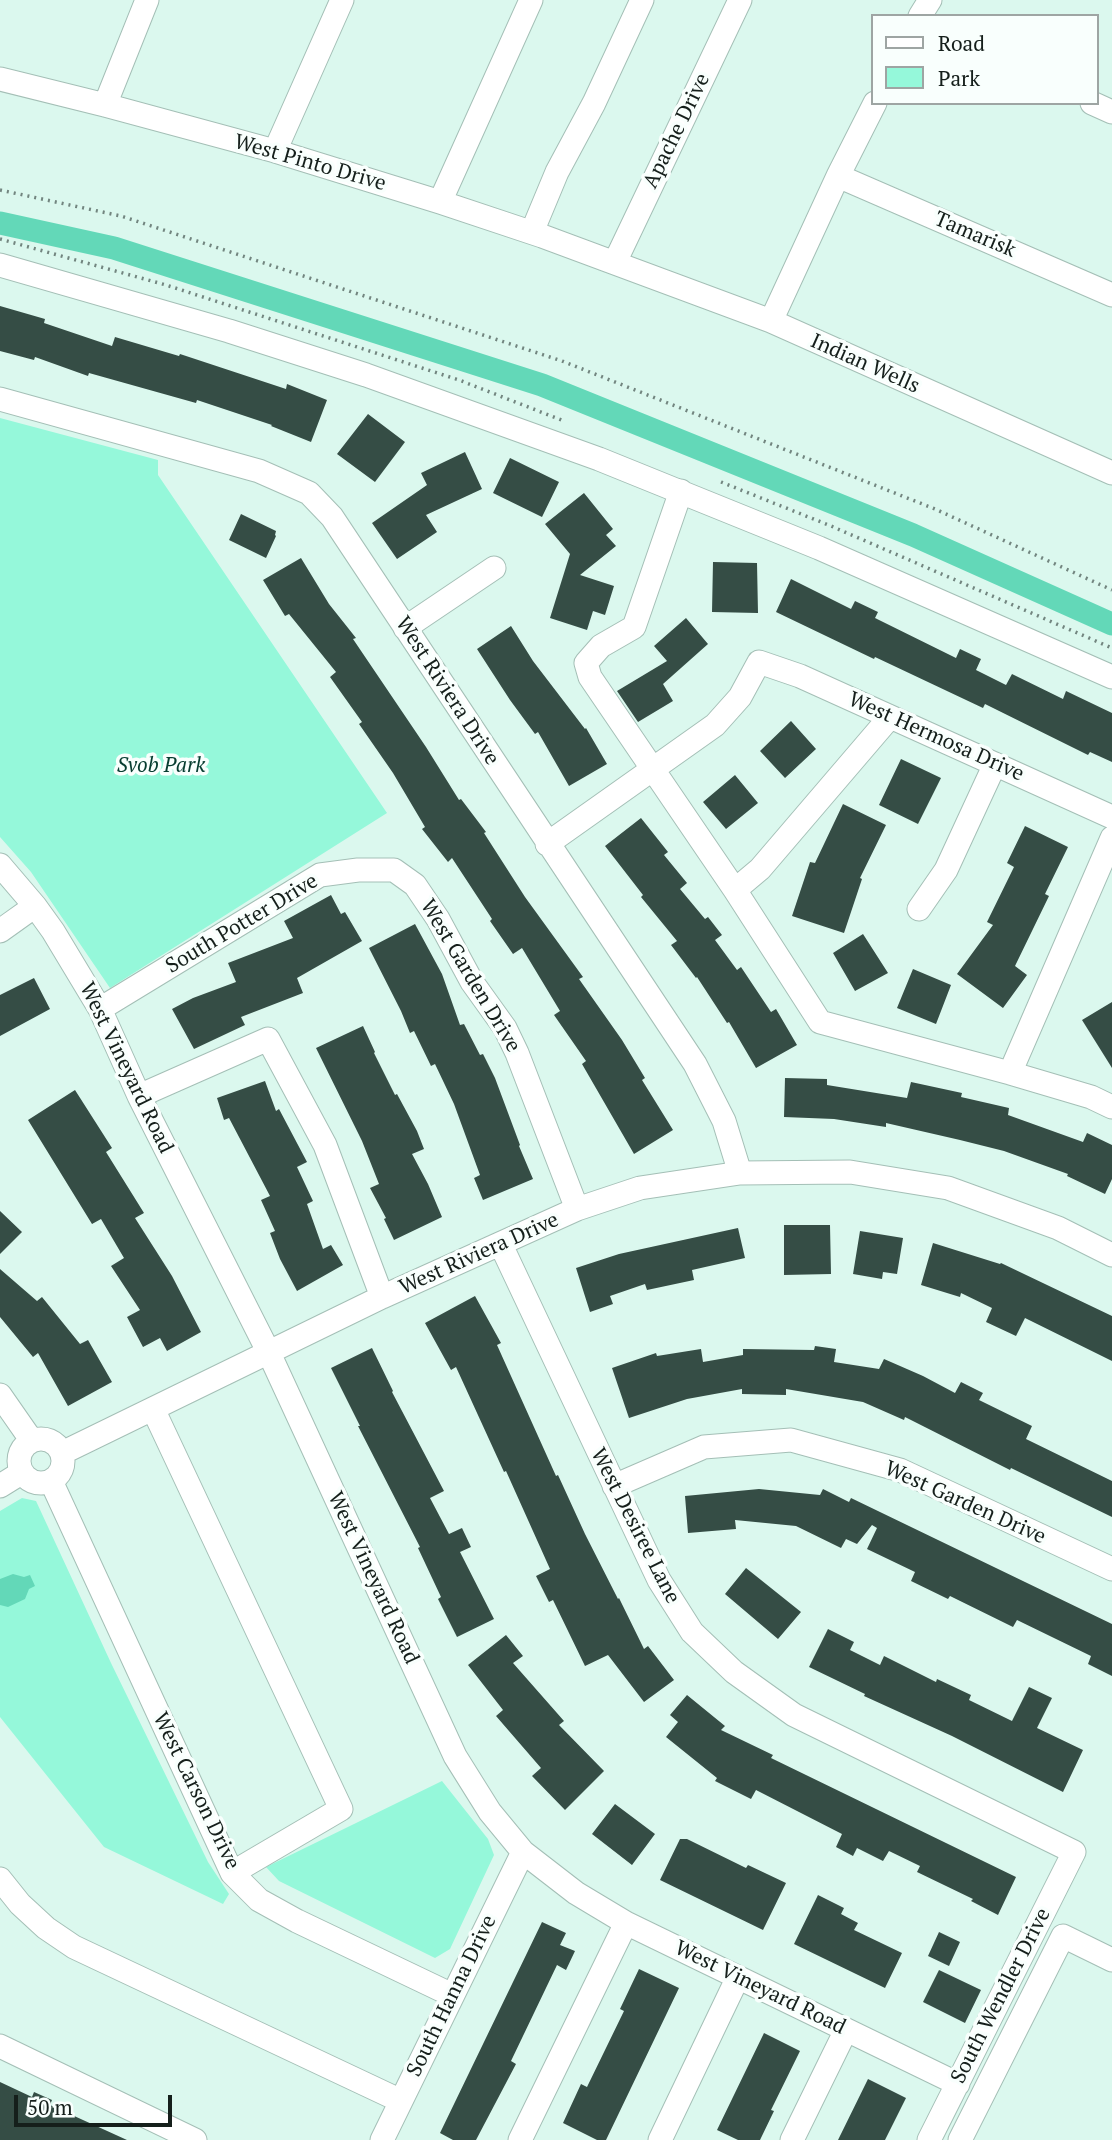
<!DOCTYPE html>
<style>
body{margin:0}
#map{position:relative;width:1112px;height:2140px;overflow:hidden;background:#dbf8ee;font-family:"PT Serif",serif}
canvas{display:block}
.legend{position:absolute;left:871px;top:14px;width:228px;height:91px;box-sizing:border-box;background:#f9fffd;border:2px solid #9ea5a3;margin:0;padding:9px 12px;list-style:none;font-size:21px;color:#151f1b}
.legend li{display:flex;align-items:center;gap:14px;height:35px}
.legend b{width:35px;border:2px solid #9ea5a3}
.scale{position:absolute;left:14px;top:2095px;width:158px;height:32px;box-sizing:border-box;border:4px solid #151f1b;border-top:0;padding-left:9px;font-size:21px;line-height:24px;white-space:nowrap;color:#151f1b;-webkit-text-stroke:5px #f9fffd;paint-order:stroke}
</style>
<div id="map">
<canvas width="1112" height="2140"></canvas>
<ul class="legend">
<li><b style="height:9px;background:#fff"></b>Road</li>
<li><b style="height:19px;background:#95f8da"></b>Park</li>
</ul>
<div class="scale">50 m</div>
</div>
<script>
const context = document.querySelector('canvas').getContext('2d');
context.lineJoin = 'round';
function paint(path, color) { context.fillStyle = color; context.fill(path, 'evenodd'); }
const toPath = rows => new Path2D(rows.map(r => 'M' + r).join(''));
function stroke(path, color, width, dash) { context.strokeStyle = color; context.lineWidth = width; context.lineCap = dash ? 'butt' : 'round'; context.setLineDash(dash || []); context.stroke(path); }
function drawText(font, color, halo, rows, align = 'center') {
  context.font = font + ' "PT Serif",serif'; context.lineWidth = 7; context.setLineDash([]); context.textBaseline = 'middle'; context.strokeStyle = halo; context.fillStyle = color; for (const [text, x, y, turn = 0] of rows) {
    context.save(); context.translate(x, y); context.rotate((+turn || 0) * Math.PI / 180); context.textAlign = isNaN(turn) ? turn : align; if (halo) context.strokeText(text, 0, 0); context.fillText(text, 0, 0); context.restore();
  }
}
const green = toPath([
 [0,418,158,460,158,475,387,813,110,988,31,872,0,837],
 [22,1498,36,1501,111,1663,208,1862,229,1894,223,1904,104,1847,0,1717,0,1511],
 [442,1781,488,1839,494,1855,450,1949,435,1958,279,1881,266,1867]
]);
const water = toPath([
 [13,1574,24,1577,30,1575,35,1586,29,1589,25,1599,8,1607,0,1605,0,1579]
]);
const canal = toPath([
 [0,223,114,248,542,385,913,535,1112,624]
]);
const building = toPath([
 [0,306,45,319,44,323,112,346,115,337,179,356,180,354,286,389,287,384,327,400,311,442,271,426,272,425,197,400,196,403,89,373,88,376,35,357,34,360,0,351],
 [368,414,405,442,375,482,337,454],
 [465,452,482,489,426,515,437,532,397,559,372,523,427,485,421,473],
 [510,458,559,482,542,517,493,493],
 [584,493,613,529,606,535,616,546,580,575,614,586,605,615,593,611,587,630,550,618,570,554,545,524],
 [241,514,276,531,275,535,276,536,266,558,229,540],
 [301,558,329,604,356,638,353,639,426,747,459,800,461,799,486,832,484,833,525,897,583,977,579,979,622,1040,645,1078,642,1080,673,1130,634,1154,582,1064,586,1061,554,1015,560,1011,522,948,513,954,490,921,492,919,452,858,448,862,422,829,425,827,393,773,359,724,362,722,330,677,336,672,289,614,285,616,263,580],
 [713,562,757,563,758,613,712,612],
 [791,579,851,609,855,601,878,612,875,618,956,658,960,649,981,659,976,670,1006,685,1012,674,1063,699,1066,691,1112,713,1112,762,1090,752,1088,755,985,704,983,708,875,657,874,659,776,612],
 [686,618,708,644,663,684,673,701,638,722,617,691,667,661,654,646],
 [511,626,533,661,585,729,586,728,607,764,569,786,538,732,535,734,510,700,477,649],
 [791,721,816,749,785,778,760,751],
 [901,759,941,778,918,824,879,805],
 [735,775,758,803,726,829,703,802],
 [843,804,886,825,860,878,862,879,844,933,792,916,810,862,815,863],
 [641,818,668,852,664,855,687,883,680,889,705,919,708,917,722,935,715,940,737,970,741,967,771,1012,776,1009,797,1045,756,1068,729,1022,727,1023,697,977,696,978,671,945,677,941,641,897,643,895,605,846],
 [1025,826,1068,847,1045,894,1049,896,1015,966,1027,975,1003,1008,957,974,993,925,987,922,1014,867,1007,863],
 [331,895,341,914,345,912,362,941,297,978,303,993,241,1017,245,1025,194,1049,172,1009,193,998,236,982,228,963,293,938,284,921],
 [415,924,442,974,460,1025,464,1024,480,1055,483,1054,495,1078,520,1145,519,1146,533,1179,483,1200,474,1178,480,1175,454,1104,435,1064,431,1066,414,1031,410,1033,401,1011,369,948],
 [863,934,888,973,855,991,833,953],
 [913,969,951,985,936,1024,897,1008],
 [34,978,50,1009,0,1036,0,995],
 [1112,1002,1112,1068,1082,1020],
 [363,1026,375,1052,374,1053,395,1095,397,1094,417,1131,424,1149,412,1154,428,1184,442,1217,394,1240,384,1219,386,1218,370,1188,379,1184,362,1141,316,1048],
 [785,1078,827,1079,827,1085,907,1098,911,1082,962,1093,961,1097,1009,1108,1008,1115,1083,1142,1087,1133,1112,1145,1112,1179,1105,1194,1067,1176,1068,1174,1004,1151,960,1140,886,1123,886,1127,834,1119,784,1117],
 [265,1081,276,1111,279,1109,307,1162,297,1167,313,1201,307,1204,323,1249,331,1245,343,1265,297,1291,280,1259,270,1233,275,1231,261,1200,270,1196,229,1118,224,1120,217,1098],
 [75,1090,112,1148,106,1152,144,1213,135,1218,172,1276,201,1332,167,1351,160,1338,143,1347,127,1317,140,1310,111,1266,124,1258,101,1219,92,1224,28,1120],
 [0,1211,22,1232,0,1254],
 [784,1225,830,1225,831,1274,784,1275],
 [738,1228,745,1258,692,1270,694,1280,647,1290,645,1284,610,1296,613,1304,590,1312,576,1268,619,1254],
 [860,1231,903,1238,897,1274,883,1272,882,1279,853,1274],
 [933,1243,1000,1264,1001,1263,1112,1316,1112,1361,1025,1318,1016,1336,986,1322,992,1308,961,1293,960,1297,921,1285],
 [0,1269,37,1301,42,1297,80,1344,88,1340,112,1382,68,1406,38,1353,33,1357,0,1317],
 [475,1296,501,1343,497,1345,556,1476,558,1475,585,1534,618,1599,619,1598,644,1649,648,1646,674,1680,644,1702,608,1655,585,1666,553,1600,549,1602,536,1576,550,1569,506,1471,504,1472,456,1367,451,1370,425,1323],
 [815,1346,836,1349,834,1362,879,1369,884,1359,923,1376,955,1393,961,1382,983,1393,979,1400,1032,1426,1026,1439,1112,1481,1112,1517,1011,1468,1010,1470,905,1417,904,1420,863,1402,786,1389,786,1395,742,1394,742,1389,687,1399,629,1418,612,1368,656,1353,657,1356,701,1349,703,1362,743,1355,743,1349,814,1350],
 [372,1348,393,1391,392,1392,444,1491,430,1498,449,1534,462,1528,471,1547,460,1552,494,1619,457,1637,438,1599,441,1597,418,1548,420,1547,358,1426,360,1426,331,1368],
 [759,1489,820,1495,823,1489,849,1502,851,1498,1112,1624,1112,1676,1088,1664,1091,1656,1017,1620,1013,1627,950,1596,948,1599,911,1581,915,1572,867,1549,877,1528,872,1525,857,1544,846,1539,841,1548,796,1526,735,1520,736,1529,688,1533,685,1496],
 [746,1568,801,1612,778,1639,725,1594],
 [828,1629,854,1642,850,1650,880,1665,884,1656,936,1682,937,1679,971,1695,969,1700,1012,1721,1029,1687,1052,1698,1037,1728,1083,1750,1063,1792,952,1736,864,1696,865,1694,809,1667],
 [506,1635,523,1656,513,1663,564,1721,559,1725,604,1771,565,1810,532,1776,541,1768,496,1716,503,1710,468,1665],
 [687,1695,725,1726,721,1730,773,1755,771,1758,1016,1877,998,1915,971,1901,973,1899,917,1872,920,1866,889,1851,883,1861,857,1848,853,1856,836,1847,842,1834,756,1790,751,1799,715,1781,717,1778,666,1737,678,1722,670,1715],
 [615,1804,655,1834,632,1865,592,1834],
 [680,1839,687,1839,746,1868,748,1865,786,1883,763,1930,660,1880],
 [818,1895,844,1908,841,1914,858,1923,854,1930,902,1953,885,1988,794,1944],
 [542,1922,566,1933,560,1945,575,1951,566,1970,557,1965,511,2061,516,2064,476,2140,453,2140,440,2133],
 [939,1932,960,1942,949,1966,928,1956],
 [639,1969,679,1988,606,2140,597,2140,563,2123,581,2084,587,2087,624,2011,620,2009],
 [939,1970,981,1990,965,2023,923,2002],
 [764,2033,800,2051,771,2110,774,2111,760,2140,738,2140,717,2130],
 [868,2079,906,2098,885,2140,838,2140],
 [0,2082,32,2097,34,2092,52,2100,50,2105,127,2140,0,2140]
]);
const path = toPath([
 [0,190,121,216,562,361,935,509,1112,590],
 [0,239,166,285,459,380,564,421],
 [721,482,831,526,1112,648]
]);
const minor = toPath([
 [920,16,930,0],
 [0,79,105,105,275,151,440,202,542,236,771,321,1112,473],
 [1092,103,1112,112],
 [105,105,147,0],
 [275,151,342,0],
 [838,176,1112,295],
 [440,202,531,0],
 [532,232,557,172,594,103,642,0],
 [615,262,740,0],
 [0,265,229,331,366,375,599,459,819,548,1112,677],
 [771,321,838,176,875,103],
 [0,399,259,471,309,493,332,517,695,1064,724,1121,740,1173],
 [681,491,634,627,601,646,586,663,590,677,735,890,820,1022,1010,1073,1091,1097,1112,1107],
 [405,628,494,568],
 [547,844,715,725,740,697,759,662,800,676,1112,817],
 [0,865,35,906,53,931,100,1009,139,1096,269,1353,455,1756,490,1812,523,1852,576,1893,626,1923,958,2084],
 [735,890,760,869,890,717],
 [919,909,946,870,995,764],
 [0,931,35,906],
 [100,1009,320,875,358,870,394,870,415,885,438,919,472,982,505,1028,517,1053,577,1209],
 [1010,1073,1112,838],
 [139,1096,268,1039,325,1145,382,1297],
 [501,1245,659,1580,692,1632,734,1672,794,1715,1074,1852,929,2140],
 [0,1395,32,1441],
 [153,1409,341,1809,232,1873],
 '19 1461a22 22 0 1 1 44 0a22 22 0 1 1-44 0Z',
 [62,1453,382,1297,577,1209,640,1188,740,1173,850,1172,948,1188,1058,1228,1112,1255],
 [51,1481,232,1873,259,1900,297,1921,452,1995],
 [0,1486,21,1473],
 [614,1486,704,1447,791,1440,900,1470,1112,1569],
 [0,1879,20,1904,46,1928,74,1947,401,2101],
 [0,2046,195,2140],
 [382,2140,523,1852],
 [520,2140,626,1923],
 [660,2140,738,1977],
 [792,2140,846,2030],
 [960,2140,1063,1936,1112,1960]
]);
const streetNames = [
 ["Apache Drive",677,131,-64],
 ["West Pinto Drive",310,163,16],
 ["Tamarisk",975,235,23],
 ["Indian Wells",865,364,24],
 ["West Riviera Drive",447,691,57],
 ["West Hermosa Drive",936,737,24],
 ["South Potter Drive",242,924,-31],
 ["West Garden Drive",470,976,59],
 ["West Vineyard Road",126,1068,64],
 ["West Riviera Drive",479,1254,-24],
 ["West Garden Drive",965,1503,24],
 ["West Desiree Lane",635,1526,63],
 ["West Vineyard Road",373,1578,65],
 ["West Carson Drive",196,1791,64],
 ["West Vineyard Road",760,1988,26],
 ["South Hanna Drive",452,1996,-64],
 ["South Wendler Drive",1001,1996,-63]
];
const parkNames = [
 ["Svob Park",161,766]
];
paint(green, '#95f8da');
paint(water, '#63d8b8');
stroke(canal, '#63d8b8', 23);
paint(building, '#354d45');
stroke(minor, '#a4bfb6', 25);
stroke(path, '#72857f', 3.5, [2, 5]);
stroke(minor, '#fff', 23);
drawText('21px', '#151f1b', '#f9fffd', streetNames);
drawText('italic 21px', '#063d30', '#f9fffd', parkNames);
</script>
